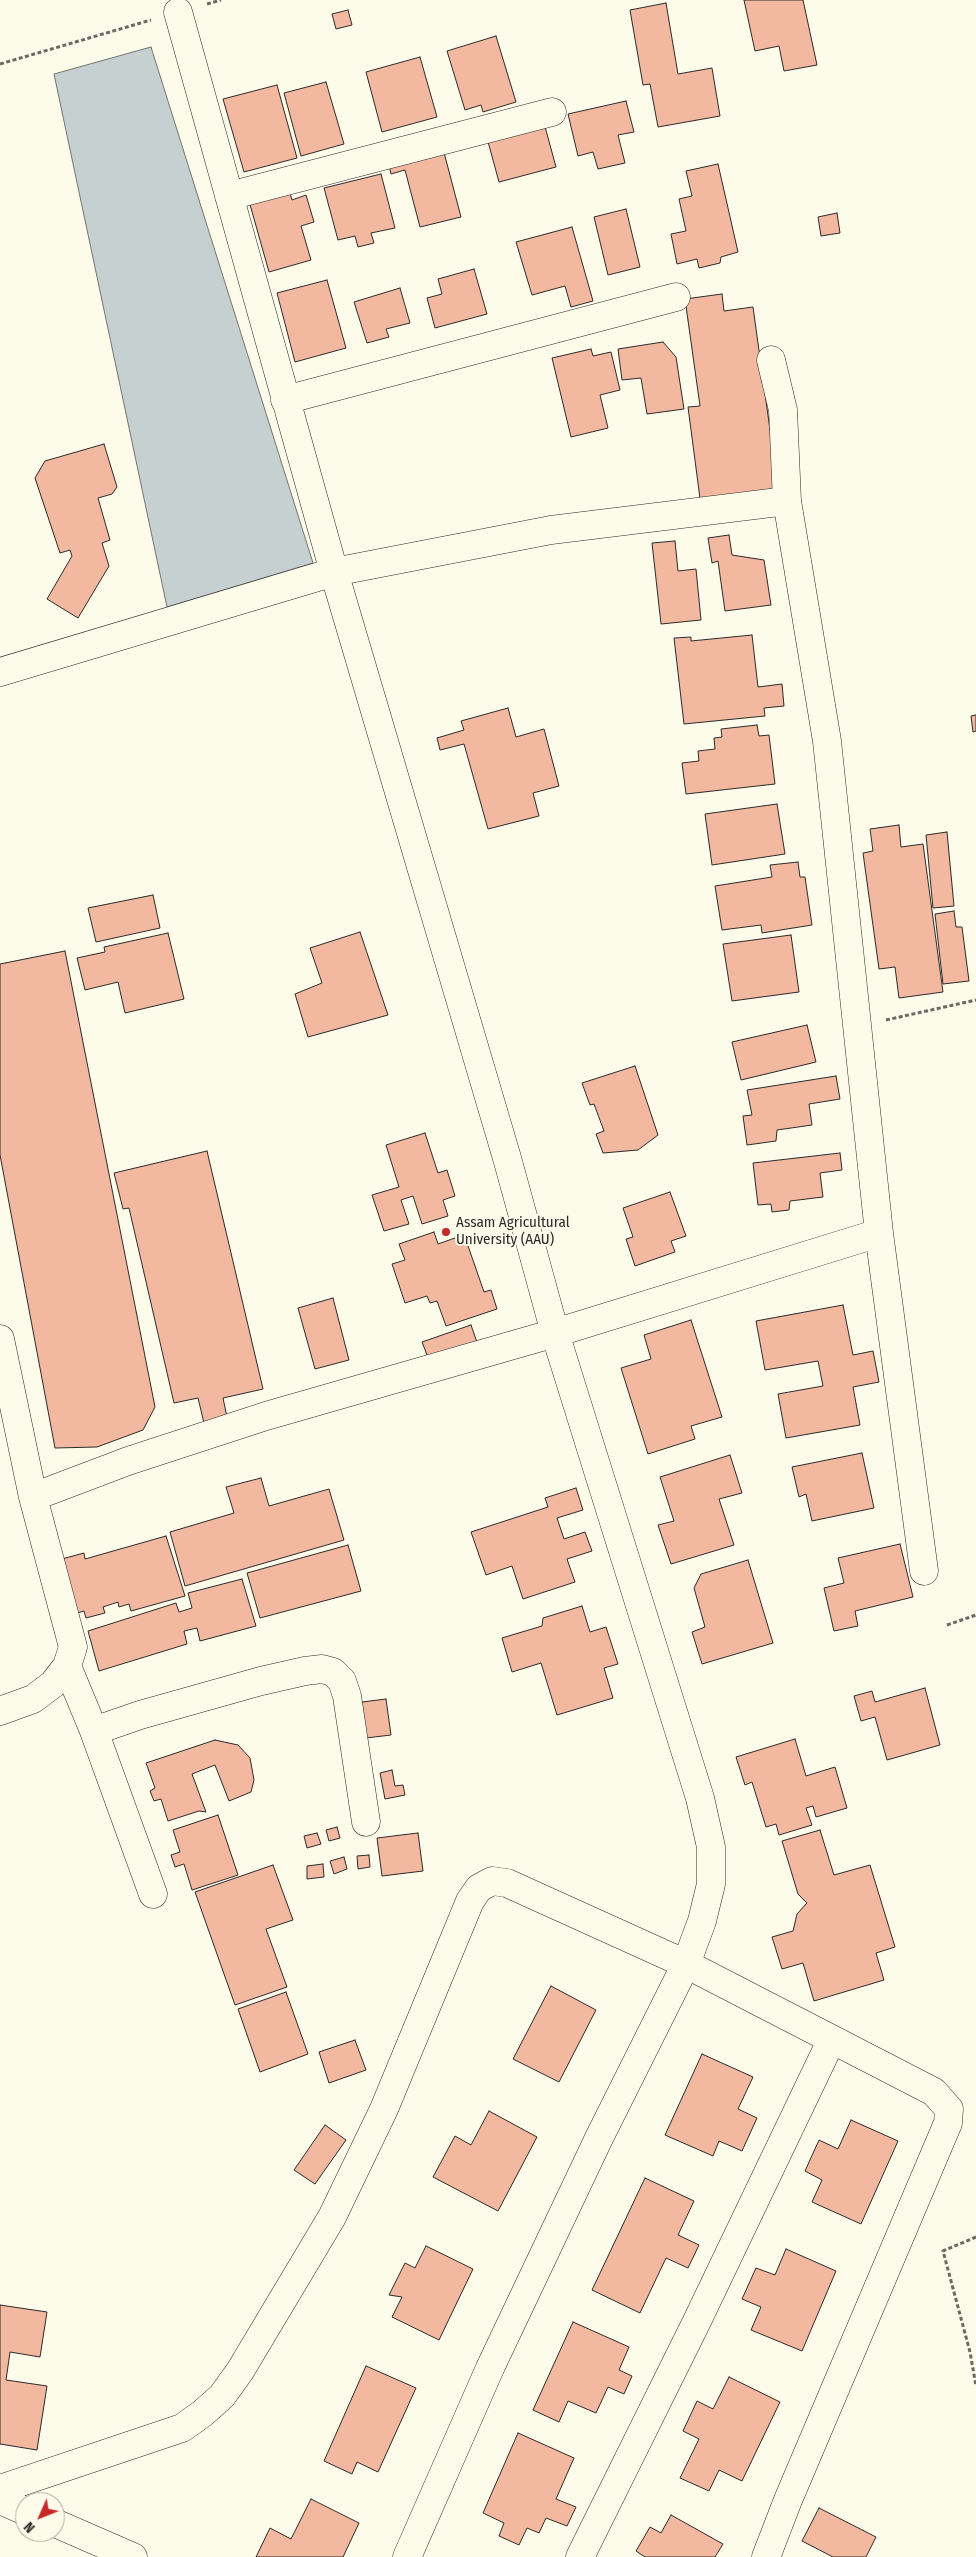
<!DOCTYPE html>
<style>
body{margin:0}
#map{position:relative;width:976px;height:2557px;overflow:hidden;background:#fdfbea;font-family:"Fira Sans Condensed",sans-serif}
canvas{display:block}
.north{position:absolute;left:15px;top:2492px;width:50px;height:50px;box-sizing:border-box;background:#fdfbea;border:1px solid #a9a89e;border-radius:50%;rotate:226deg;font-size:14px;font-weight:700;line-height:20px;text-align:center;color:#2b2b2b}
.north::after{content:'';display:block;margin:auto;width:18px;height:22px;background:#c62828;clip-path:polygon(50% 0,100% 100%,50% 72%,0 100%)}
</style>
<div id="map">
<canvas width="976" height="2557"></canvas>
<div class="north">N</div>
</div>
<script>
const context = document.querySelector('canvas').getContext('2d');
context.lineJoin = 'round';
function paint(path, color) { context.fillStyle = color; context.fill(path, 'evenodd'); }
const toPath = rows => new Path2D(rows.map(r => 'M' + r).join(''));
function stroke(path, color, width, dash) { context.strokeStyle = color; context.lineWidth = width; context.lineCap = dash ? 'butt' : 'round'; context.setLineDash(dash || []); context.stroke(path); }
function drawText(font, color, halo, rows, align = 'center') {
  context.font = font + ' "Fira Sans Condensed",sans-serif'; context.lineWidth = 4; context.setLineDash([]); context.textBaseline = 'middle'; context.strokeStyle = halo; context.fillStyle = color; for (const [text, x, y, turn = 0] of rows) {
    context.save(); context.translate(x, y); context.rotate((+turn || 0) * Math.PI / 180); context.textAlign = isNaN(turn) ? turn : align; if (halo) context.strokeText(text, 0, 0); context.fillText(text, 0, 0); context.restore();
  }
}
const water = toPath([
 [151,47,313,563,167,607,54,74,151,47]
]);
const building = toPath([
 [744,0,803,0,817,65,784,71,779,46,755,51,744,0],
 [666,3,678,74,712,68,720,116,658,127,650,84,643,85,630,10,666,3],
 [348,10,352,25,336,29,332,14,348,10],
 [496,36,516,102,483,112,481,105,465,110,447,51,496,36],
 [420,57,437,117,382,132,366,72,420,57],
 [326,82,344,144,301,156,284,93,326,82],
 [277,85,297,158,244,172,223,99,277,85],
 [626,101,634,132,618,135,625,163,598,169,593,152,578,156,568,114,626,101],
 [544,123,556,167,499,182,487,138,544,123],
 [441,141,461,217,420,227,405,170,391,174,387,156,441,141],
 [718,164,738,252,721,257,720,263,699,268,697,259,677,264,671,234,686,231,679,199,692,196,686,171,718,164],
 [381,174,395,228,371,233,374,243,358,247,355,236,338,240,324,188,381,174],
 [289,190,292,200,306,195,314,222,301,226,311,260,269,272,249,201,289,190],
 [626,209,640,267,608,275,594,217,626,209],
 [837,213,840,233,821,236,818,217,837,213],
 [572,227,593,301,571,307,565,286,532,295,516,242,572,227],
 [474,269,487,314,435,328,427,298,442,294,438,279,474,269],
 [327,280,346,348,295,362,277,293,327,280],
 [400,288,410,323,386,329,389,337,367,343,354,302,400,288],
 [722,294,724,311,753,307,779,495,701,506,688,407,700,406,685,299,722,294],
 [663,342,676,357,684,409,647,414,641,378,622,380,618,349,663,342],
 [591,349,593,356,611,352,620,390,600,395,608,428,571,437,552,358,591,349],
 [104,444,117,487,112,494,98,498,110,540,102,543,109,566,78,618,47,599,72,556,70,550,60,553,35,478,45,461,104,444],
 [729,535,732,555,764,560,771,605,725,611,718,561,712,563,708,538,729,535],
 [675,541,678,571,696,569,701,620,661,624,652,543,675,541],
 [752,635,758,687,782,684,784,706,764,708,765,716,684,724,674,638,691,637,691,641,752,635],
 [508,708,516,737,544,729,559,786,533,793,539,816,488,829,464,744,440,750,437,738,464,730,461,721,508,708],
 [976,715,976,731,973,732,971,716,976,715],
 [757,725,759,736,769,735,775,784,686,794,682,763,699,761,698,751,715,749,714,738,722,737,721,729,757,725],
 [777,804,785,854,712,865,705,814,777,804],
 [899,825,901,847,923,844,943,992,899,998,895,967,879,969,863,853,873,851,870,829,899,825],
 [947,832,954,906,933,908,926,835,947,832],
 [798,862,800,877,805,877,812,925,762,933,761,925,722,930,715,886,772,877,770,865,798,862],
 [153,895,160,928,96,942,88,908,153,895],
 [954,911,956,927,962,927,969,981,943,984,935,914,954,911],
 [360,932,388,1015,308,1037,295,994,322,983,310,948,360,932],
 [168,933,184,999,125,1013,118,982,85,990,77,958,105,952,104,947,168,933],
 [791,935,799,992,732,1001,723,944,791,935],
 [65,951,155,1407,143,1430,97,1447,55,1448,0,1155,0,964,65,951],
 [807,1025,816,1062,741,1080,732,1042,807,1025],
 [635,1066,658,1135,638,1150,603,1153,596,1134,604,1131,594,1104,590,1105,582,1083,635,1066],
 [836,1076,840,1099,809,1104,812,1125,777,1130,776,1141,747,1145,743,1116,752,1115,747,1090,836,1076],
 [425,1133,438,1173,447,1170,455,1196,443,1200,448,1216,422,1224,413,1196,401,1200,409,1224,384,1231,372,1195,399,1187,386,1145,425,1133],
 [207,1151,263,1389,223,1398,227,1417,204,1423,198,1398,174,1403,129,1208,123,1209,114,1173,207,1151],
 [840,1153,842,1170,820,1173,823,1197,790,1201,789,1210,772,1212,771,1204,758,1205,753,1163,840,1153],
 [670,1192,686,1236,671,1241,675,1252,635,1266,626,1239,633,1237,623,1208,670,1192],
 [434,1232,438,1244,455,1238,457,1243,466,1240,484,1292,491,1290,497,1309,446,1326,437,1301,430,1303,427,1296,405,1303,392,1264,405,1260,399,1244,434,1232],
 [333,1298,349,1360,315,1369,298,1308,333,1298],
 [843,1305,853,1355,873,1351,879,1382,853,1387,860,1425,786,1438,778,1394,823,1386,818,1361,765,1370,756,1321,843,1305],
 [691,1320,722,1417,691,1426,695,1439,648,1454,621,1368,651,1359,644,1335,691,1320],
 [471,1325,479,1348,431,1365,422,1342,471,1325],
 [862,1453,874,1508,812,1521,806,1494,799,1497,792,1467,862,1453],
 [730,1455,742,1493,719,1499,734,1545,671,1564,658,1525,674,1521,660,1477,730,1455],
 [261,1478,269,1506,329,1489,344,1540,185,1586,170,1532,234,1513,226,1487,261,1478],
 [576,1488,583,1510,557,1518,564,1539,585,1532,592,1551,567,1559,575,1582,523,1599,512,1566,486,1575,471,1532,548,1507,545,1498,576,1488],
 [166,1536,185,1596,131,1611,129,1604,119,1607,118,1602,103,1607,105,1613,86,1618,84,1611,74,1614,58,1560,84,1553,85,1559,166,1536],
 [900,1544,913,1597,855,1611,858,1626,834,1631,824,1588,844,1583,838,1558,900,1544],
 [348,1545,361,1591,260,1618,247,1573,348,1545],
 [748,1560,773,1643,702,1664,692,1632,705,1627,694,1588,701,1574,748,1560],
 [242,1579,256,1626,200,1641,197,1628,184,1631,187,1644,99,1671,88,1631,176,1603,179,1612,192,1608,188,1593,242,1579],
 [582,1606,590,1632,606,1627,618,1664,604,1668,613,1698,557,1715,541,1663,512,1672,502,1638,542,1626,543,1618,582,1606],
 [925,1688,940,1745,887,1760,875,1717,861,1721,854,1696,872,1691,875,1702,925,1688],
 [386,1699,391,1735,366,1738,362,1702,386,1699],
 [795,1739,806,1776,835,1767,847,1808,816,1817,813,1806,806,1808,812,1825,779,1835,776,1824,766,1827,752,1782,745,1785,736,1757,795,1739],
 [215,1740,238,1745,250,1758,254,1780,251,1792,229,1801,215,1765,192,1774,206,1812,199,1811,168,1821,161,1799,154,1801,150,1791,155,1788,146,1763,215,1740],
 [392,1770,395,1786,403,1785,405,1795,385,1799,380,1773,392,1770],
 [218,1815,238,1875,192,1890,184,1864,175,1867,171,1855,180,1852,173,1830,218,1815],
 [337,1827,340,1838,329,1841,326,1830,337,1827],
 [820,1830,834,1875,870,1865,895,1947,876,1953,884,1980,814,2001,803,1963,782,1969,772,1937,793,1931,797,1914,807,1903,798,1894,782,1841,820,1830],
 [317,1833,321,1844,307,1848,304,1836,317,1833],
 [418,1833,423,1871,382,1876,377,1838,418,1833],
 [369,1855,370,1867,358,1869,357,1856,369,1855],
 [344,1857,347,1869,334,1874,330,1861,344,1857],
 [323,1864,324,1877,307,1879,307,1866,323,1864],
 [273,1865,293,1920,266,1929,287,1987,235,2005,195,1892,273,1865],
 [551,1986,596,2010,559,2082,513,2059,551,1986],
 [286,1992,308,2054,260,2072,238,2009,286,1992],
 [355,2040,366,2070,329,2083,319,2052,355,2040],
 [702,2054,753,2077,738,2109,757,2118,742,2151,719,2141,713,2156,665,2135,702,2054],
 [489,2111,537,2137,498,2211,433,2177,455,2136,471,2145,489,2111],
 [851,2120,898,2141,861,2224,812,2202,822,2180,805,2171,819,2140,838,2149,851,2120],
 [325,2125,346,2140,315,2184,294,2170,325,2125],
 [645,2178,694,2201,678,2235,699,2245,688,2268,666,2258,640,2313,592,2290,645,2178],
 [426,2246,473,2269,439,2340,392,2317,402,2297,389,2295,405,2263,415,2268,426,2246],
 [786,2249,836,2271,802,2351,751,2330,761,2307,742,2299,756,2268,775,2275,786,2249],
 [0,2305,47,2312,40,2357,10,2352,6,2380,47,2386,37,2450,0,2444,0,2305],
 [573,2322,629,2347,619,2370,632,2376,624,2394,608,2387,596,2413,568,2401,559,2422,533,2410,573,2322],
 [366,2366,416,2388,378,2472,357,2462,352,2474,324,2461,366,2366],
 [729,2377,780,2402,742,2481,719,2470,709,2491,680,2478,699,2439,683,2431,697,2401,713,2409,729,2377],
 [518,2433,574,2458,556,2499,576,2507,567,2526,546,2518,539,2533,527,2528,519,2545,499,2536,504,2523,483,2513,518,2433],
 [311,2499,359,2523,343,2557,256,2557,270,2528,291,2539,311,2499],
 [819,2508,876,2537,866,2557,833,2557,802,2541,819,2508],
 [671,2515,723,2544,715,2557,645,2557,636,2551,650,2527,661,2533,671,2515]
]);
const path = toPath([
 [207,4,221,0],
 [0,64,151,20],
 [886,1020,976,1000],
 [947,1625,976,1615],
 [976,2237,943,2251,970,2352,976,2386]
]);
const minor = toPath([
 [178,12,334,572,507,1158,555,1333,700,1798,711,1847,711,1884,702,1921,686,1964,599,2138,490,2368,407,2557],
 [229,196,552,112],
 [771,360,783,410,787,501,827,741,879,1233,924,1571],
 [285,400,676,297],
 [0,672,334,572,551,530,787,501],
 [0,1339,33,1497,73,1647,67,1666,53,1684,33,1699,0,1711],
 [33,1497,128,1461,266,1416,555,1333,879,1233],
 [67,1666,94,1731,153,1894],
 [94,1731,140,1715,261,1681,305,1671,322,1669,333,1672,342,1681,347,1696,366,1822],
 [0,2489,182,2428,203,2413,222,2396,240,2371,332,2217,384,2109,470,1901,479,1888,492,1881,507,1883,686,1964,934,2092,949,2109,948,2123,788,2500,766,2557],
 [0,2500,25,2511],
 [55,2523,133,2557],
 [580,2557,698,2319,831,2041]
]);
const markers = [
 [446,1232,5,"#c62828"]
];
const poiNames = [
 ["Assam Agricultural",456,1223],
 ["University (AAU)",456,1240]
];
paint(water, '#c7d0d0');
stroke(water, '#74746e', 1);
paint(building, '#f2b8a0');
stroke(building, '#2b2b2b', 1);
stroke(minor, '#2b2b2b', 29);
stroke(path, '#6a6964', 3, [4, 2.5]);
stroke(minor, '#fdfbea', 28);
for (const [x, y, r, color] of markers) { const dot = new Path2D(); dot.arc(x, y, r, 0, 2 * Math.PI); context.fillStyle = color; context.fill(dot); stroke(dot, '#fdfbea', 2); }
drawText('15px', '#2b2b2b', '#fdfbea', poiNames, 'left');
</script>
